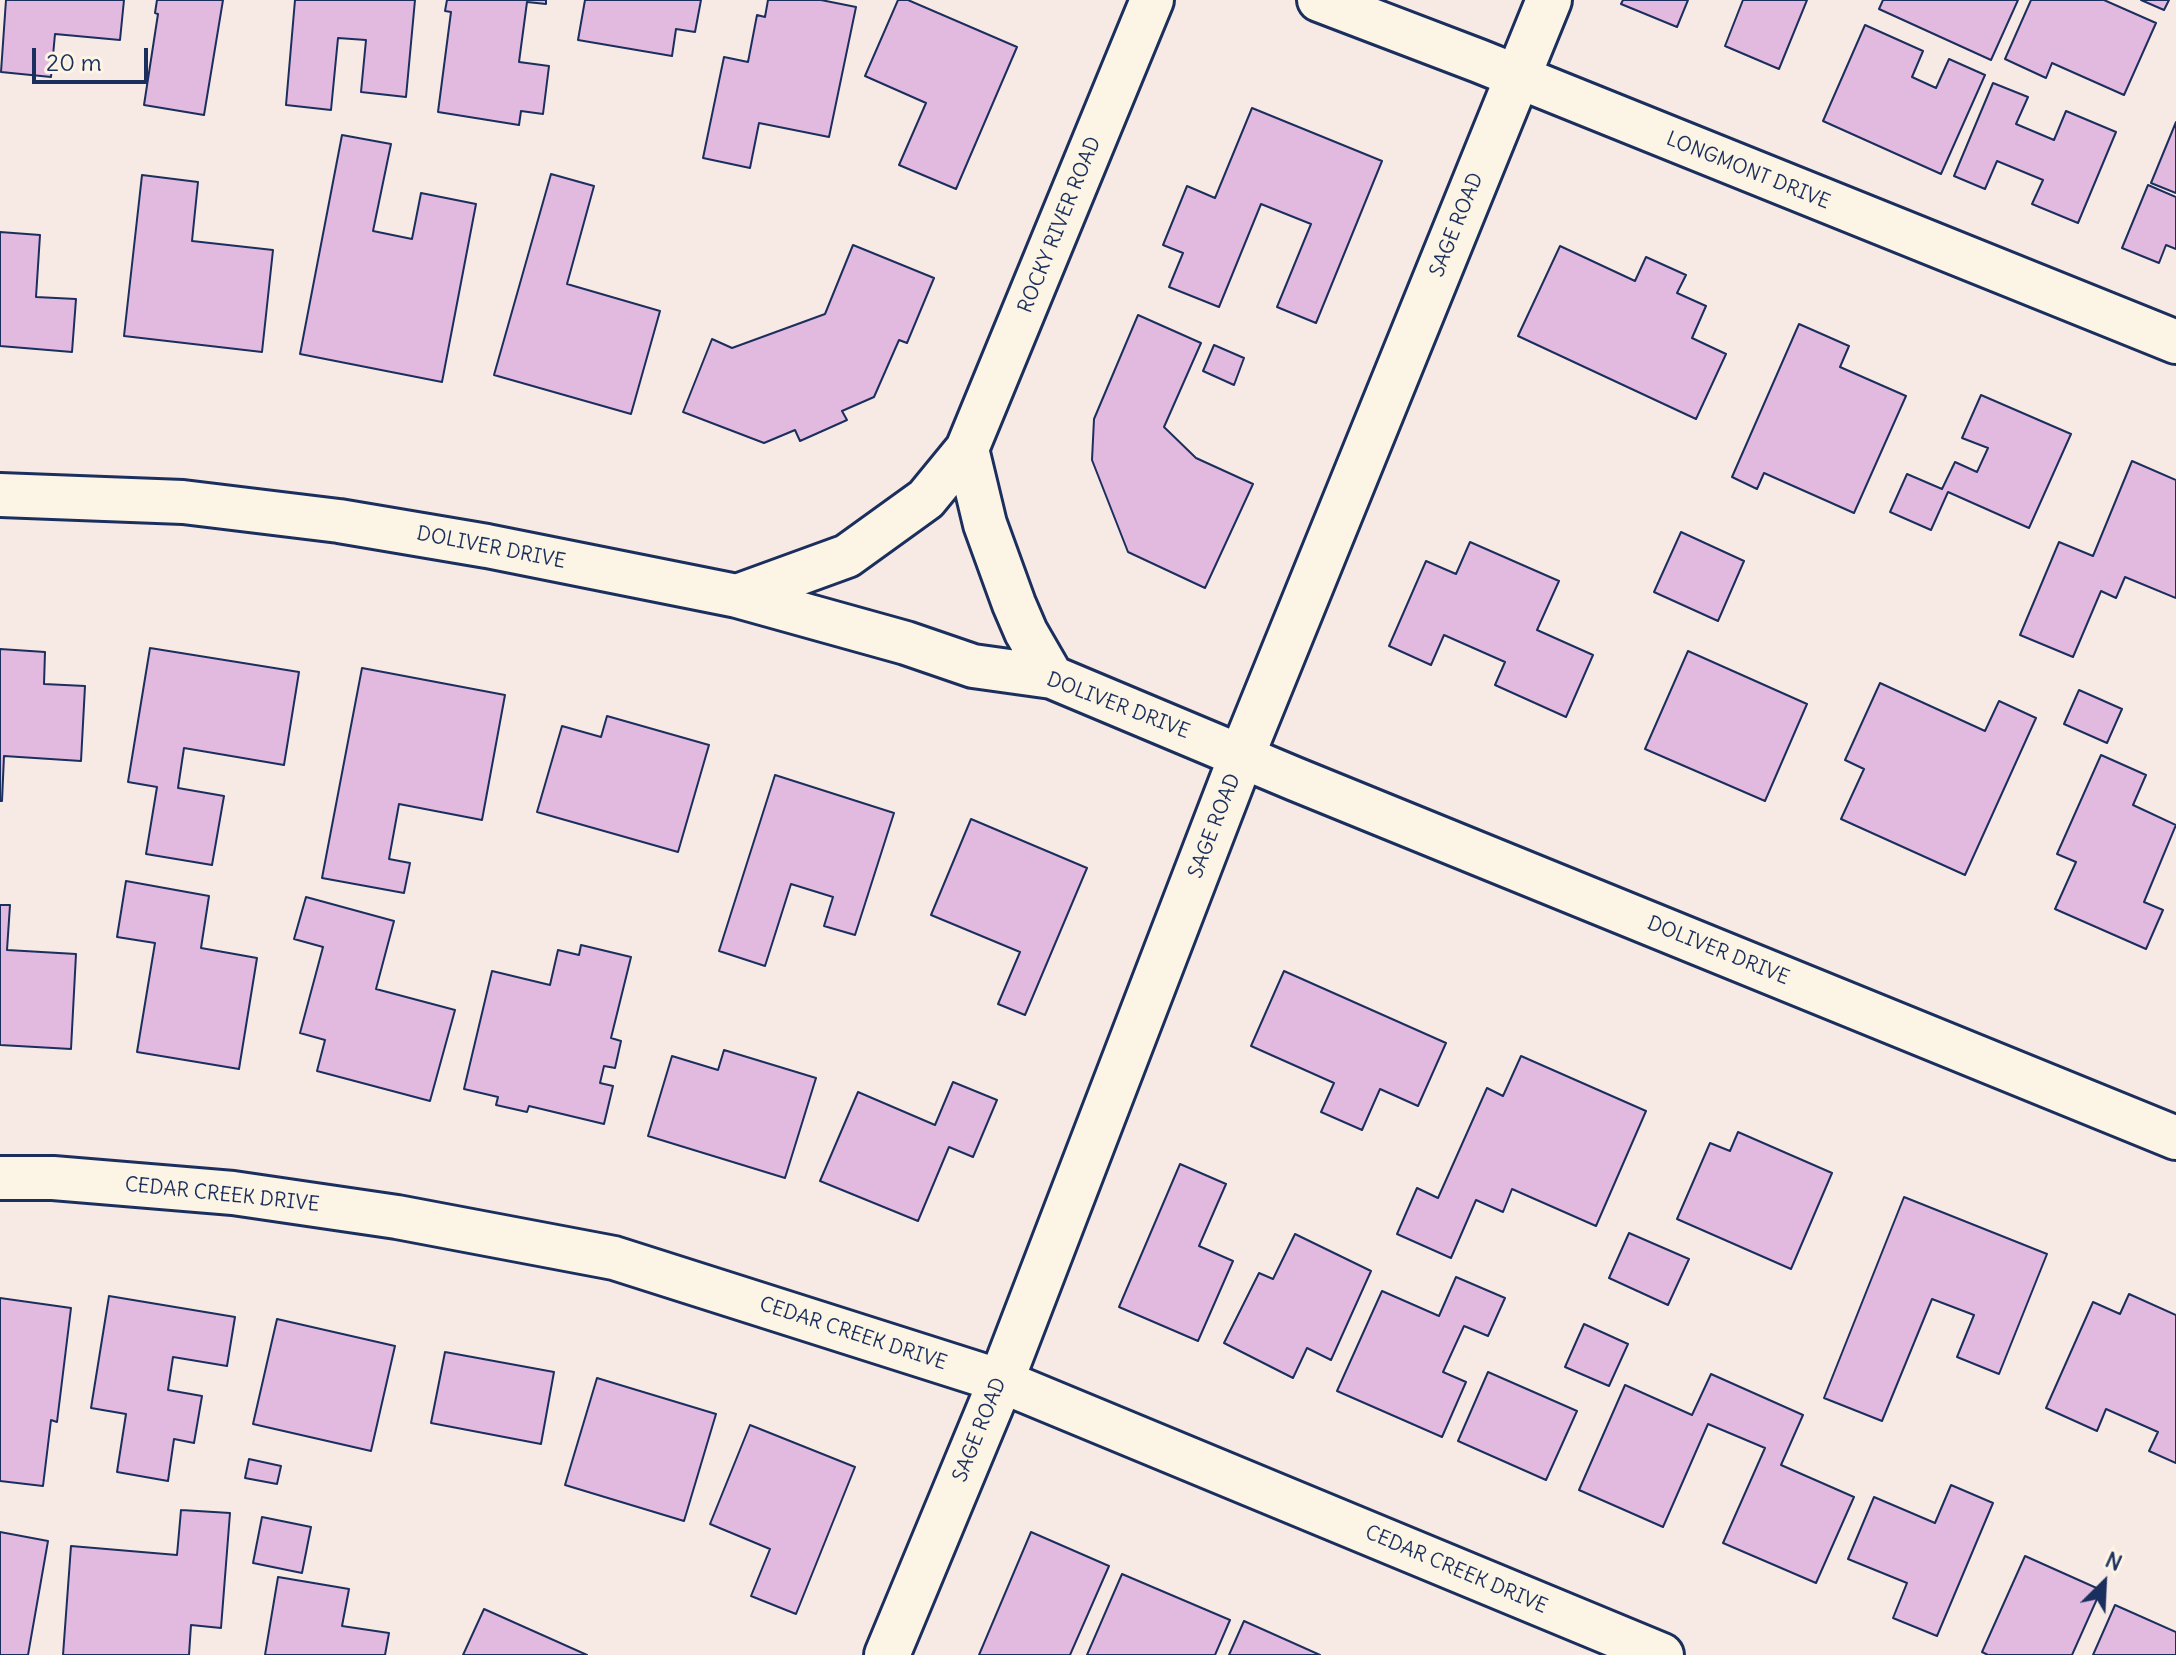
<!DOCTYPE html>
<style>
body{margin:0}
#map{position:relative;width:2176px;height:1655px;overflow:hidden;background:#f7e9e4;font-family:Delius,sans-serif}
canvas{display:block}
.north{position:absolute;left:2064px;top:1543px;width:80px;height:80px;-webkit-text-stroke:6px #fcf5e5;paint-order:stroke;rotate:24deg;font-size:22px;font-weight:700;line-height:32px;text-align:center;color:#1b2f5e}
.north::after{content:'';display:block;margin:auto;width:28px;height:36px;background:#1b2f5e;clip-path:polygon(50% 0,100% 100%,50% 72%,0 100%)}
.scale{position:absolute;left:32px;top:48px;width:116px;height:36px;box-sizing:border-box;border:4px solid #1b2f5e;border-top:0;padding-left:10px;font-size:24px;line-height:28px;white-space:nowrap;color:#1b2f5e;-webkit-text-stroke:6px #fcf5e5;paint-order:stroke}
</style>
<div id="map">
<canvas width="2176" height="1655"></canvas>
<div class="north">N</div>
<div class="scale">20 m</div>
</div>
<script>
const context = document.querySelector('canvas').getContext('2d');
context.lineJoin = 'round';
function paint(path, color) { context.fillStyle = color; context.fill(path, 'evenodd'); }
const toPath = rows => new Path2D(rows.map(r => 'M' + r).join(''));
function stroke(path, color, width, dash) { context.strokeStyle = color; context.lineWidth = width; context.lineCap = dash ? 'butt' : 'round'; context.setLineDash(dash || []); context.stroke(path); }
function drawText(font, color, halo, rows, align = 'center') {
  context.font = font + ' Delius,sans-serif'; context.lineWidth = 8; context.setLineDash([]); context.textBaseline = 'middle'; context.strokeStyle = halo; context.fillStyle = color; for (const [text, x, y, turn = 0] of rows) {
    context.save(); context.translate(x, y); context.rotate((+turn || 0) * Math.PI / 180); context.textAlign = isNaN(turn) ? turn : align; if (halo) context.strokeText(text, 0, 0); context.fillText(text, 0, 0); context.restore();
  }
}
const building = toPath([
 [6,0,124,0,120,40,55,34,51,77,1,72,6,0],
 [157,0,223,0,204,115,144,105,158,14,155,13,157,0],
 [295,0,415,0,406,97,361,92,366,40,338,38,331,110,286,105,295,0],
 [447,0,546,0,546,4,527,2,519,62,549,66,543,114,521,111,519,125,438,112,451,12,445,11,447,0],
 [585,0,701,0,695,32,676,29,672,56,578,40,585,0],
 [768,0,821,0,856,7,829,137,759,123,750,168,703,158,724,57,748,62,757,15,765,17,768,0],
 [898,0,908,0,1017,47,956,189,899,165,926,103,865,76,898,0],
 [1623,0,1688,0,1677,27,1621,4,1623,0],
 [1743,0,1807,0,1779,69,1725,46,1743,0],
 [1883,0,2018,0,1991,60,1879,9,1883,0],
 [2031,0,2104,0,2156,23,2124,95,2052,63,2046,78,2005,59,2031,0],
 [2141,0,2169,0,2164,10,2141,0],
 [1865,25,1923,51,1912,77,1936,88,1949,59,1985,75,1941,174,1823,121,1865,25],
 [1993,83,2028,97,2016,124,2054,140,2066,111,2116,132,2078,223,2032,204,2043,180,1997,161,1985,189,1954,176,1993,83],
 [1252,108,1382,161,1316,323,1277,307,1311,224,1261,204,1219,307,1169,287,1183,253,1163,245,1187,186,1215,198,1252,108],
 [2176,122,2176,193,2151,183,2176,122],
 [342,135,391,144,373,231,412,239,421,193,476,204,442,382,300,354,342,135],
 [551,174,594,186,567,284,660,311,631,414,494,375,551,174],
 [142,175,198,182,192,241,273,250,262,352,124,336,142,175],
 [2148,185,2176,197,2176,249,2166,245,2159,263,2122,248,2148,185],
 [0,232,40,235,36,297,76,299,72,352,0,346,0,232],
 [853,245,934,278,907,343,899,340,874,397,842,411,847,420,800,441,795,430,764,443,683,412,712,339,732,348,825,314,853,245],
 [1560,246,1635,281,1646,257,1686,275,1677,293,1706,306,1692,338,1726,354,1696,419,1518,336,1560,246],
 [1138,315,1201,343,1164,427,1196,458,1253,484,1205,588,1128,552,1092,460,1094,419,1138,315],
 [1799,324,1849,346,1840,367,1906,396,1854,513,1764,473,1757,489,1732,477,1799,324],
 [1214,345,1244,358,1234,385,1203,371,1214,345],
 [1981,395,2071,434,2029,528,1948,492,1931,530,1890,512,1907,474,1942,489,1955,462,1977,472,1988,448,1962,438,1981,395],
 [2132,461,2176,480,2176,598,2125,577,2116,598,2101,591,2073,657,2020,635,2059,542,2093,556,2132,461],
 [1681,532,1744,561,1718,621,1654,592,1681,532],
 [1470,542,1559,581,1537,630,1593,655,1566,717,1495,685,1505,662,1444,635,1431,665,1389,646,1426,561,1456,574,1470,542],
 [150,648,299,672,284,765,184,748,178,788,224,796,212,865,146,854,157,787,128,782,150,648],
 [0,649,45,652,44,684,85,686,81,761,4,756,2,801,0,801,0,649],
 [1688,651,1807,704,1765,801,1645,749,1688,651],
 [362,668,505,695,482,820,399,804,389,859,410,863,404,893,322,878,362,668],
 [1880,683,1985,731,1999,701,2036,718,1965,875,1841,819,1864,769,1845,760,1880,683],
 [2079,690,2122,709,2107,743,2064,724,2079,690],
 [607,716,709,745,678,852,537,812,562,726,601,737,607,716],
 [2101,755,2146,775,2133,805,2176,825,2144,902,2163,910,2146,949,2055,909,2076,862,2057,854,2101,755],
 [775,775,894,813,855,935,824,926,833,897,791,884,765,966,719,951,775,775],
 [971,819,1087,868,1025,1015,998,1004,1020,952,931,915,971,819],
 [126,881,209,896,201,948,257,958,239,1069,137,1052,155,943,117,937,126,881],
 [306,897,394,921,376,989,455,1010,430,1101,317,1071,325,1040,300,1033,323,947,294,939,306,897],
 [0,905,10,905,7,950,76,954,71,1049,0,1045,0,905],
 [581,945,631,957,611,1038,621,1041,615,1068,604,1066,600,1083,613,1086,604,1124,529,1106,527,1112,496,1105,498,1097,464,1089,492,971,550,985,558,950,579,955,581,945],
 [1284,971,1446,1043,1418,1106,1380,1089,1362,1130,1321,1112,1334,1083,1251,1046,1284,971],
 [724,1050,816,1078,785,1178,648,1136,672,1056,718,1070,724,1050],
 [1521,1056,1646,1111,1596,1226,1512,1189,1503,1212,1476,1200,1451,1258,1397,1234,1417,1188,1438,1198,1487,1088,1503,1096,1521,1056],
 [953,1082,997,1100,973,1157,949,1147,918,1221,820,1181,858,1092,935,1125,953,1082],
 [1738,1132,1832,1173,1791,1269,1677,1219,1710,1143,1730,1151,1738,1132],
 [1180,1164,1226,1184,1199,1246,1233,1261,1198,1341,1119,1307,1180,1164],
 [1904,1197,2047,1254,1999,1374,1957,1357,1974,1315,1932,1299,1882,1421,1824,1398,1904,1197],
 [1629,1233,1689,1259,1668,1305,1609,1278,1629,1233],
 [1295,1234,1371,1271,1331,1360,1307,1348,1293,1378,1224,1343,1259,1273,1273,1279,1295,1234],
 [1456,1277,1505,1298,1488,1336,1464,1326,1443,1372,1466,1382,1442,1437,1337,1391,1382,1291,1439,1316,1456,1277],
 [2129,1294,2176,1315,2176,1463,2149,1451,2158,1432,2106,1409,2097,1431,2046,1408,2093,1302,2120,1314,2129,1294],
 [109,1296,235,1317,227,1366,173,1357,168,1390,202,1396,194,1443,174,1439,168,1481,117,1472,126,1414,91,1408,109,1296],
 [0,1298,71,1308,57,1422,51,1420,43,1486,0,1481,0,1298],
 [277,1319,395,1346,371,1451,253,1424,277,1319],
 [1584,1324,1628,1344,1609,1386,1565,1367,1584,1324],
 [445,1352,554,1372,541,1444,431,1423,445,1352],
 [1488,1372,1577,1411,1546,1480,1458,1441,1488,1372],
 [1711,1374,1803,1415,1781,1465,1854,1497,1816,1583,1723,1543,1765,1448,1708,1424,1663,1527,1579,1490,1625,1385,1692,1415,1711,1374],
 [597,1378,716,1414,684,1521,565,1485,597,1378],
 [750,1425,855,1467,796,1614,751,1596,770,1549,710,1524,750,1425],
 [249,1459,281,1466,277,1484,245,1478,249,1459],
 [1951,1485,1993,1503,1937,1636,1893,1618,1907,1583,1848,1559,1874,1497,1935,1523,1951,1485],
 [181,1510,230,1513,221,1628,191,1625,189,1655,63,1655,71,1546,177,1555,181,1510],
 [262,1517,311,1527,302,1573,253,1563,262,1517],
 [0,1532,48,1541,28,1655,0,1655,0,1532],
 [1031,1532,1109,1566,1070,1655,979,1655,1031,1532],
 [2025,1556,2101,1590,2072,1655,1988,1655,1982,1652,2025,1556],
 [1122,1574,1230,1620,1215,1655,1087,1655,1122,1574],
 [278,1577,349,1589,342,1626,389,1633,385,1655,265,1655,278,1577],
 [2115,1605,2176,1632,2176,1655,2093,1655,2115,1605],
 [484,1609,587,1655,463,1655,484,1609],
 [1244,1621,1320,1655,1229,1655,1244,1621]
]);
const minor = toPath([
 [1319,0,1479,61,2176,342],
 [967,449,985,524,1014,604,1026,632,1052,677],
 [0,495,183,502,339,521,487,546,737,596,906,643,973,666,1052,677,1295,779,2176,1138],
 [737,596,847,556,926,499,967,449,1152,0],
 [0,1178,53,1178,233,1193,397,1217,614,1258,1001,1381,1662,1655]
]);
const tertiary = toPath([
 [887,1655,1001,1381,1242,755,1549,0]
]);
const streetNames = [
 ["LONGMONT DRIVE",1748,171,22],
 ["ROCKY RIVER ROAD",1060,225,-68],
 ["SAGE ROAD",1457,225,-68],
 ["DOLIVER DRIVE",491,548,11],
 ["DOLIVER DRIVE",1118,706,21],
 ["SAGE ROAD",1215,826,-69],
 ["DOLIVER DRIVE",1718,951,22],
 ["CEDAR CREEK DRIVE",222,1195,6],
 ["CEDAR CREEK DRIVE",853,1334,18],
 ["SAGE ROAD",980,1430,-68],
 ["CEDAR CREEK DRIVE",1456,1570,23]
];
paint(building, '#e2b9df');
stroke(building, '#1b2f5e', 2);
stroke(minor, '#1b2f5e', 48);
stroke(tertiary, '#1b2f5e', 50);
stroke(minor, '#fcf5e5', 42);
stroke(tertiary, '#fcf5e5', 44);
drawText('20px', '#1b2f5e', '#fcf5e5', streetNames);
</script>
